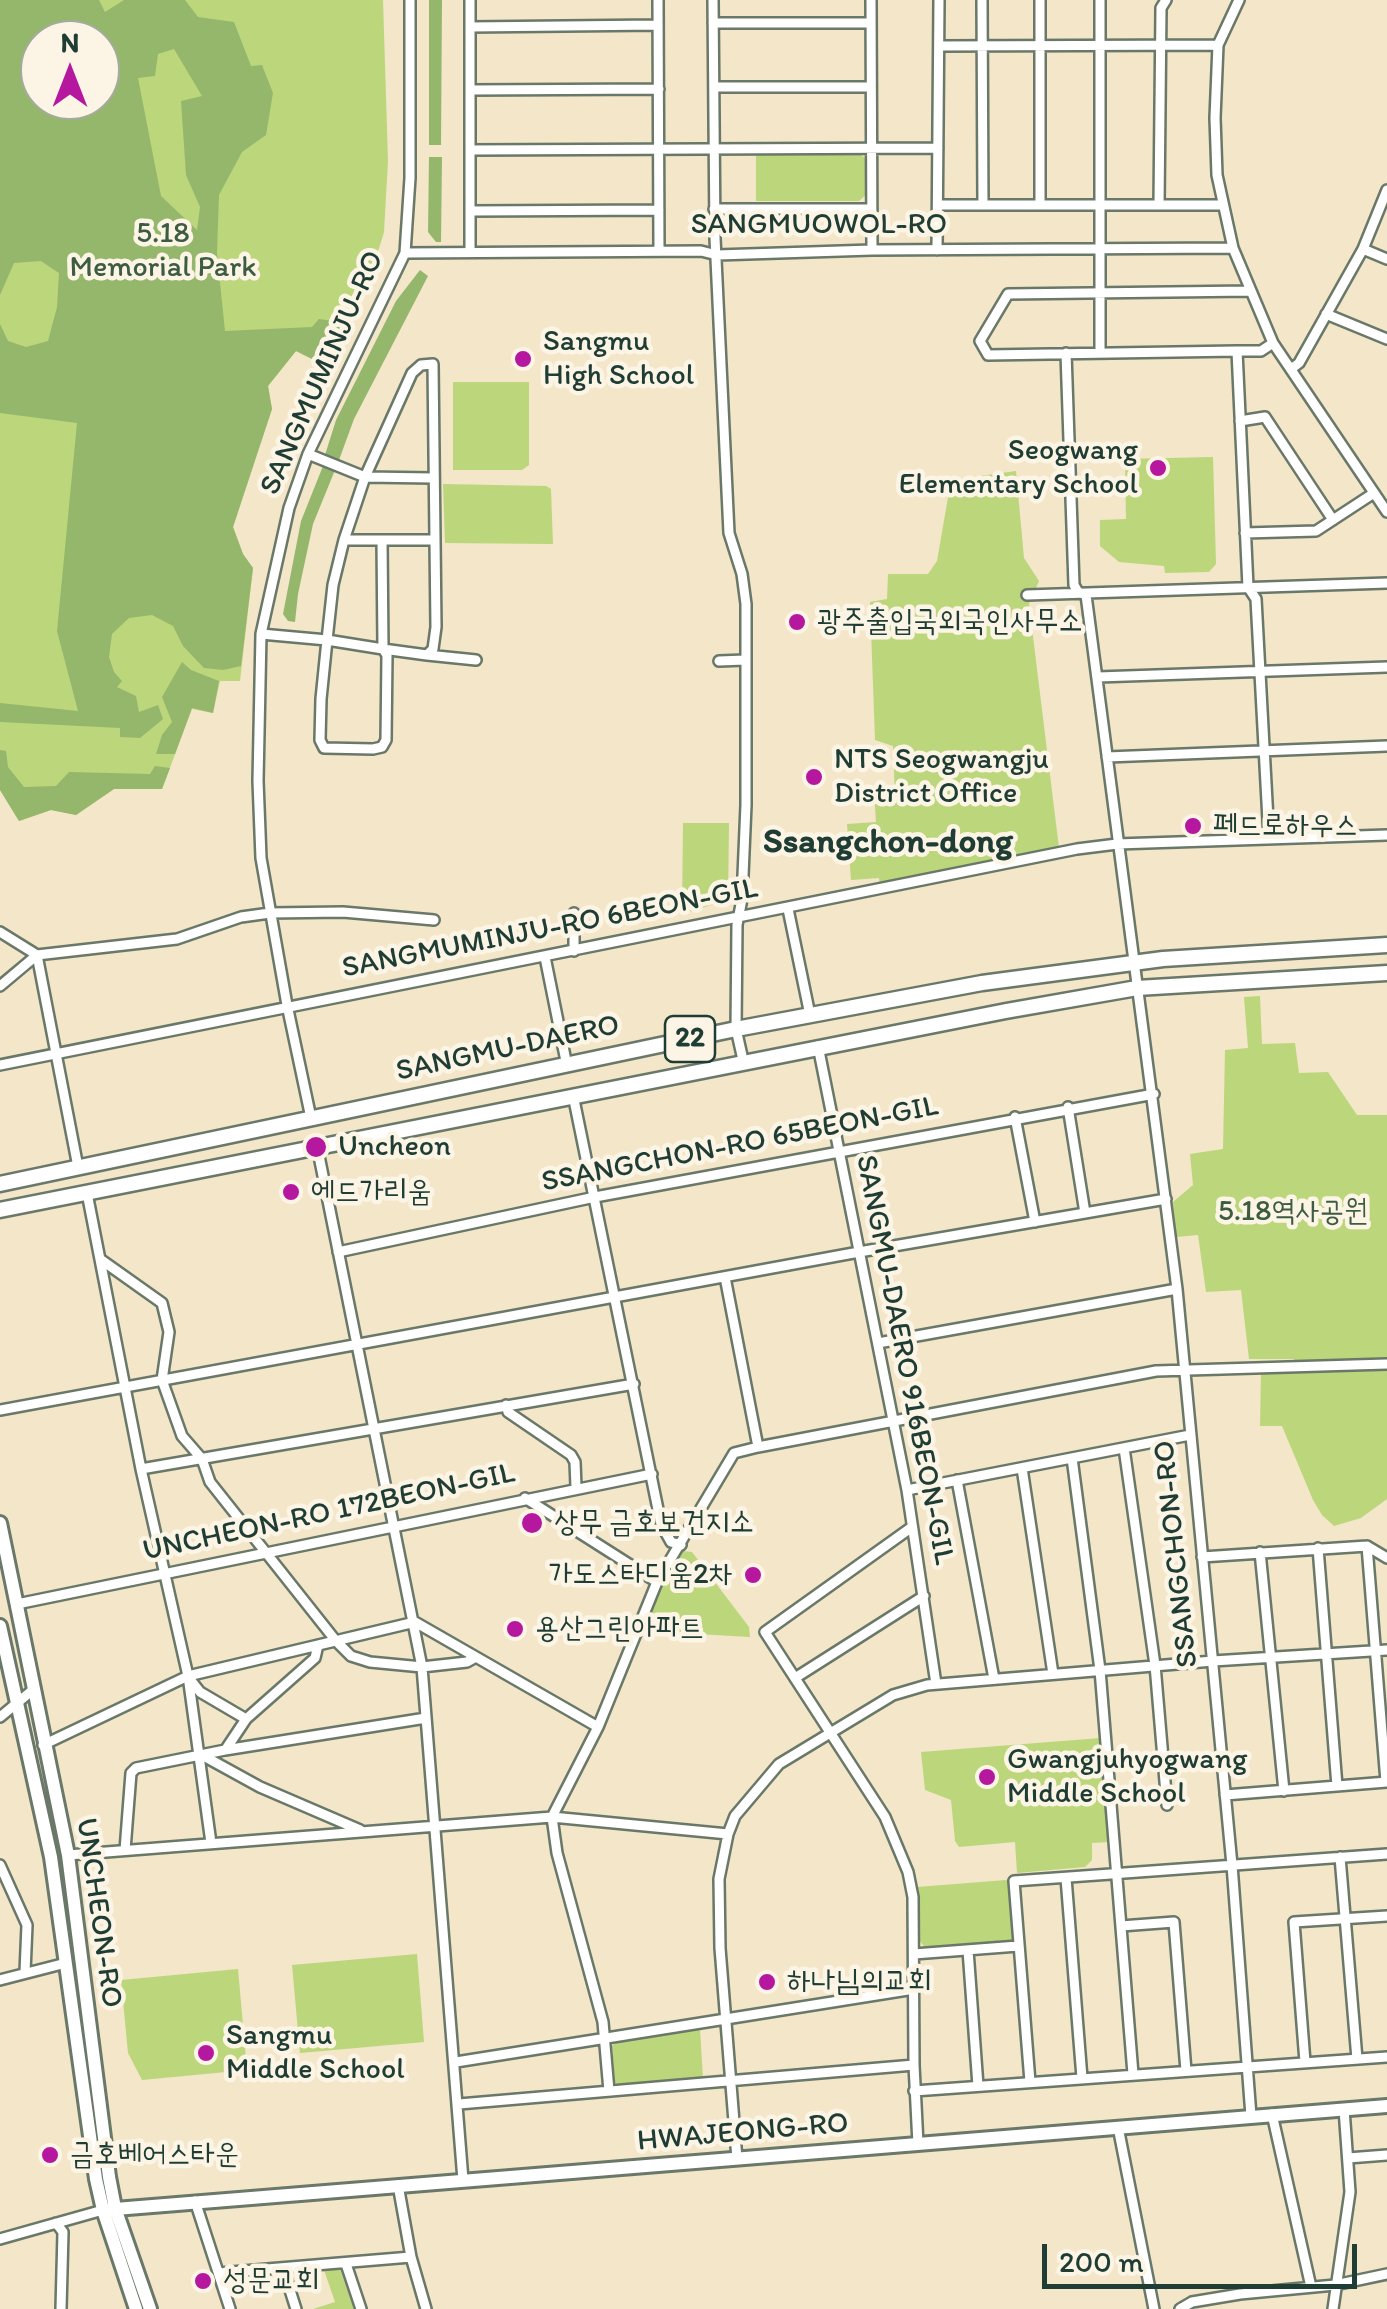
<!DOCTYPE html>
<meta charset="utf-8">
<style>
body{margin:0}
#map{position:relative;width:1387px;height:2309px;overflow:hidden;background:#f3e6c9;font-family:Itim,sans-serif}
canvas{display:block}
.north{position:absolute;left:20px;top:20px;width:100px;height:100px;box-sizing:border-box;background:#fcf5e5;border:2px solid #a4ab9e;border-radius:50%;rotate:0deg;font-size:28px;font-weight:700;line-height:40px;text-align:center;color:#1f3d34}
.north::after{content:'';display:block;margin:auto;width:35px;height:45px;background:#b5179e;clip-path:polygon(50% 0,100% 100%,50% 72%,0 100%)}
.scale{position:absolute;left:1042px;top:2244px;width:315px;height:45px;box-sizing:border-box;border:5px solid #1f3d34;border-top:0;padding-left:12px;font-size:30px;line-height:35px;white-space:nowrap;color:#1f3d34;-webkit-text-stroke:8px #fcf5e5;paint-order:stroke}
</style>
<div id="map">
<canvas width="1387" height="2309"></canvas>
<div class="north">N</div>
<div class="scale">200 m</div>
</div>
<script>
const context = document.querySelector('canvas').getContext('2d');
context.lineJoin = 'round';
function paint(path, color) { context.fillStyle = color; context.fill(path, 'evenodd'); }
const toPath = rows => new Path2D(rows.map(r => 'M' + r).join(''));
function stroke(path, color, width, dash) { context.strokeStyle = color; context.lineWidth = width; context.lineCap = dash ? 'butt' : 'round'; context.setLineDash(dash || []); context.stroke(path); }
function drawText(font, color, halo, rows, align = 'center') {
  context.font = font + ' Itim,"Poor Story",sans-serif'; context.lineWidth = 9; context.setLineDash([]); context.textBaseline = 'middle'; context.strokeStyle = halo; context.fillStyle = color; for (const [text, x, y, turn = 0] of rows) {
    context.save(); context.translate(x, y); context.rotate((+turn || 0) * Math.PI / 180); context.textAlign = isNaN(turn) ? turn : align; if (halo) context.strokeText(text, 0, 0); context.fillText(text, 0, 0); context.restore();
  }
}
const green = toPath([
 [0,0,383,0,388,161,384,232,372,271,328,367,296,351,268,386,272,409,233,527,243,554,253,568,240,681,220,681,213,713,192,709,162,789,114,789,76,815,51,810,19,821,0,790],
 [40,40,100,40,100,100,40,100],
 [756,153,859,153,866,159,867,194,859,201,756,201],
 [453,382,529,382,529,465,522,470,453,470],
 [1213,457,1216,564,1209,572,1165,573,1164,566,1119,562,1100,546,1100,520,1126,519,1125,459],
 [1016,471,1024,558,1039,581,1029,604,1059,848,880,885,879,878,851,880,847,824,876,822,874,792,895,797,893,746,875,740,870,602,887,599,888,574,928,574,937,561,951,480],
 [443,484,546,486,551,489,553,544,445,543],
 [683,823,729,823,728,900,682,914],
 [1260,996,1262,1044,1295,1043,1299,1073,1328,1072,1357,1115,1387,1115,1387,1499,1361,1518,1334,1526,1322,1515,1313,1500,1282,1426,1260,1426,1261,1372,1295,1370,1294,1359,1249,1359,1241,1290,1206,1292,1198,1235,1176,1237,1173,1202,1193,1185,1190,1154,1223,1149,1225,1050,1248,1048,1244,997],
 [683,1551,692,1552,749,1627,750,1637,644,1631,658,1588],
 [1101,1738,1109,1842,1092,1843,1092,1860,1085,1867,1017,1873,1015,1842,959,1847,955,1841,951,1800,925,1790,921,1752],
 [1006,1880,1009,1881,1014,1940,1010,1945,927,1950,919,1940,917,1887],
 [417,1954,424,2042,300,2053,292,1965],
 [238,1969,247,2070,142,2080,128,2053,121,1980],
 [700,2029,703,2079,619,2086,615,2082,612,2046,617,2041],
 [340,2269,354,2309,313,2309,335,2302,324,2270]
]);
const forest = toPath([
 [0,0,99,0,105,12,124,0,185,0,198,17,234,22,251,66,262,65,273,93,266,135,242,152,219,195,217,253,225,331,312,327,319,319,348,323,328,367,296,351,268,386,272,409,233,527,243,554,253,568,241,666,223,670,204,668,183,646,173,626,152,615,129,618,112,634,109,657,114,672,122,681,117,687,136,696,139,712,158,705,163,719,140,738,120,737,120,728,0,722,0,703,78,711,57,631,77,423,0,413,0,324,8,341,26,347,48,341,57,307,59,273,41,261,14,263,0,295],
 [40,40,100,40,100,100,40,100],
 [174,49,202,96,181,101,186,175,200,207,197,230,161,196,138,78,155,76,158,54],
 [429,0,442,0,441,145,429,145],
 [429,157,442,157,441,242,436,242,428,232],
 [420,270,428,276,354,419,339,460,325,455,336,420,396,301],
 [323,466,335,470,313,524,298,594,295,622,288,621,283,614,301,521],
 [182,662,191,670,219,681,213,713,192,708,175,754,156,754,162,735,172,722,162,697],
 [0,750,6,751,8,767,24,787,56,786,69,772,150,774,155,766,170,768,162,789,114,789,76,815,51,810,19,821,0,790]
]);
const street = toPath([
 [658,0,659,251],
 [713,0,715,238,729,533,742,574,746,604,746,805,742,899,737,925,736,1029,743,1060],
 [871,0,872,250],
 [982,0,983,205],
 [1239,0,1218,45,1215,118,1217,175,1233,248,1273,343,1387,512],
 [713,23,871,23],
 [470,27,658,25],
 [939,46,1218,45],
 [714,87,871,87],
 [470,90,659,89],
 [470,150,938,148],
 [938,205,1222,205],
 [1040,205,1040,0],
 [1159,205,1161,8,1166,0],
 [714,209,872,209],
 [470,211,659,210],
 [1363,249,1387,259],
 [937,250,939,0],
 [470,252,470,0],
 [405,253,701,251,717,255,872,250,1233,248],
 [1250,291,1008,294,980,341,988,355,1237,351,1248,587,1256,599,1269,839],
 [1326,314,1387,339],
 [1237,351,1261,351,1273,343],
 [1066,353,1074,585,1078,592,1086,595,1177,1289,1232,1865,1251,2116],
 [1100,353,1100,0],
 [1291,369,1299,363,1363,249,1387,190],
 [1240,421,1265,417,1333,520],
 [308,454,365,477,433,478],
 [1245,533,1316,531,1374,493],
 [344,540,434,540],
 [1027,595,1387,583],
 [261,634,327,640,383,649,427,655,433,649,436,627,433,364,421,365,412,373,365,477,344,540,333,585,327,640,321,699,320,740,324,748,373,749,382,747,386,740,387,655,383,649,382,540],
 [427,655,476,660],
 [719,661,745,660],
 [1098,677,1387,667],
 [1107,757,1387,746],
 [788,909,810,1015],
 [574,913,574,951],
 [0,932,37,955,78,1167],
 [545,957,567,1066],
 [0,986,37,955,177,939,241,917,270,913,343,912,434,920],
 [818,1046,907,1490,936,1684],
 [0,1065,1077,849,1117,844,1387,835],
 [573,1095,661,1524,671,1542,681,1545],
 [1068,1107,1085,1213],
 [1015,1117,1035,1222],
 [311,1118,287,1005,261,858,258,781,261,634,289,508,308,454,405,253,410,178,410,0],
 [317,1146,422,1667,463,2180],
 [87,1193,141,1469,188,1676,211,1843],
 [338,1252,595,1197,1154,1094],
 [100,1259,162,1303,169,1332,162,1380,182,1436,202,1459,210,1482,336,1641,351,1656,370,1662,422,1667,467,1662,474,1658],
 [725,1277,758,1447,1156,1371,1387,1364],
 [878,1343,1177,1289],
 [506,1405,508,1412,571,1455,575,1462,576,1487],
 [0,1410,859,1252,1166,1199],
 [1124,1448,1155,1665,1167,1805],
 [1072,1458,1100,1670,1133,2074],
 [1022,1468,1053,1674],
 [141,1469,634,1384],
 [957,1480,994,1679],
 [907,1490,1190,1435],
 [525,1498,657,1582],
 [912,1527,765,1632,885,1817,908,1872,913,1897,914,2065,918,2144],
 [1367,1546,1386,1782],
 [1318,1548,1337,1786],
 [1260,1552,1284,1791],
 [1202,1557,1367,1546,1387,1558],
 [17,1604,652,1474],
 [189,1678,200,1692,246,1719],
 [795,1678,924,1596],
 [0,1717,34,1689],
 [43,1745,188,1676,415,1622,598,1727],
 [226,1749,246,1719,315,1658,318,1645],
 [200,1754,260,1787,360,1830],
 [1225,1795,1387,1782],
 [125,1850,131,1773,136,1768,225,1750,426,1718],
 [68,1855,552,1817,728,1834],
 [1340,1857,1357,2059],
 [0,1865,27,1925,25,1972],
 [1066,1878,1082,2078],
 [1121,1926,1174,1922,1186,2071],
 [968,1950,978,2086],
 [914,1954,1018,1946],
 [0,1980,66,1963],
 [456,2062,914,1989],
 [1305,2062,1294,1922,1387,1916],
 [1030,2082,1014,1881,1387,1854],
 [609,2091,603,2022,557,1853,552,1817,598,1727,657,1582,734,1453,758,1447],
 [914,2091,1387,2057],
 [459,2104,914,2065],
 [1272,2114,1311,2287],
 [1118,2127,1154,2309],
 [1348,2158,1387,2155],
 [737,2159,720,1948,719,1879,728,1834,735,1816,779,1764,893,1695,927,1685,1213,1661,1387,1650],
 [398,2185,411,2257,426,2309],
 [195,2201,230,2309],
 [56,2223,63,2232,61,2309],
 [0,2239,103,2210],
 [346,2264,361,2309],
 [283,2268,296,2309],
 [219,2273,411,2257],
 [1180,2309,1192,2302,1240,2294,1335,2285,1387,2274],
 [1333,2309,1350,2192,1344,2109]
]);
const secondary = toPath([
 [0,1523,68,1855,109,2177,115,2208,150,2309],
 [0,1626,51,1857,96,2179,103,2210,136,2309],
 [103,2210,1387,2106]
]);
const primary = toPath([
 [0,1184,736,1029,982,983,1163,959,1387,945],
 [0,1210,1006,1011,1137,988,1387,973]
]);
const markers = [
 [523,359,10,"#b5179e"],
 [1158,468,10,"#b5179e"],
 [797,622,10,"#b5179e"],
 [814,777,10,"#b5179e"],
 [1193,826,10,"#b5179e"],
 [316,1147,12,"#b5179e"],
 [291,1192,10,"#b5179e"],
 [532,1523,12,"#b5179e"],
 [753,1575,10,"#b5179e"],
 [515,1629,10,"#b5179e"],
 [987,1777,10,"#b5179e"],
 [767,1982,10,"#b5179e"],
 [206,2053,10,"#b5179e"],
 [50,2155,10,"#b5179e"],
 [203,2281,10,"#b5179e"]
];
const shields = [
 [690,1039,50]
];
const shieldNames = [
 ["22",690,1039]
];
const streetNames = [
 ["SANGMUOWOL-RO",819,225],
 ["SANGMUMINJU-RO",323,373,-66],
 ["SANGMUMINJU-RO 6BEON-GIL",550,929,-11],
 ["SANGMU-DAERO",508,1049,-12],
 ["SSANGCHON-RO 65BEON-GIL",740,1145,-11],
 ["SANGMU-DAERO 916BEON-GIL",904,1360,79],
 ["UNCHEON-RO 172BEON-GIL",329,1513,-12],
 ["SSANGCHON-RO",1177,1554,-96],
 ["UNCHEON-RO",98,1913,82],
 ["HWAJEONG-RO",743,2133,-5]
];
const parkNames = [
 ["5.18",163,234],
 ["Memorial Park",163,268],
 ["5.18역사공원",1293,1212]
];
const poiNames = [
 ["Sangmu",543,342],
 ["High School",543,376],
 ["Seogwang",1138,451,"right"],
 ["Elementary School",1138,485,"right"],
 ["광주출입국외국인사무소",817,622],
 ["NTS Seogwangju",834,760],
 ["District Office",834,794],
 ["페드로하우스",1213,826],
 ["Uncheon",338,1147],
 ["에드가리움",311,1192],
 ["상무 금호보건지소",554,1523],
 ["가도스타디움2차",733,1575,"right"],
 ["용산그린아파트",535,1629],
 ["Gwangjuhyogwang",1007,1760],
 ["Middle School",1007,1794],
 ["하나님의교회",787,1982],
 ["Sangmu",226,2036],
 ["Middle School",226,2070],
 ["금호베어스타운",70,2155],
 ["성문교회",223,2281]
];
const quarterNames = [
 ["Ssangchon-dong",888,843]
];
paint(green, '#bcd67c');
paint(forest, '#95b76c');
stroke(street, '#697868', 14);
stroke(secondary, '#697868', 18);
stroke(primary, '#697868', 19);
stroke(street, '#fff', 9);
stroke(secondary, '#fff', 12);
stroke(primary, '#fff', 14);
for (const [x, y, r, color] of markers) { const dot = new Path2D(); dot.arc(x, y, r, 0, 2 * Math.PI); context.fillStyle = color; context.fill(dot); stroke(dot, '#fcf5e5', 4); }
for (const [x, y, w] of shields) { const box = new Path2D(); box.roundRect(x - w / 2, y - 23, w, 46, 8); context.fillStyle = '#fcf5e5'; context.fill(box); stroke(box, '#1f3d34', 2.5); }
drawText('bold 28px', '#1f3d34', null, shieldNames);
drawText('30px', '#1f3d34', '#fcf5e5', streetNames);
drawText('30px', '#3e5c42', '#fcf5e5', parkNames);
drawText('30px', '#1f3d34', '#fcf5e5', poiNames, 'left');
drawText('bold 35px', '#1f3d34', '#fcf5e5', quarterNames);
</script>
